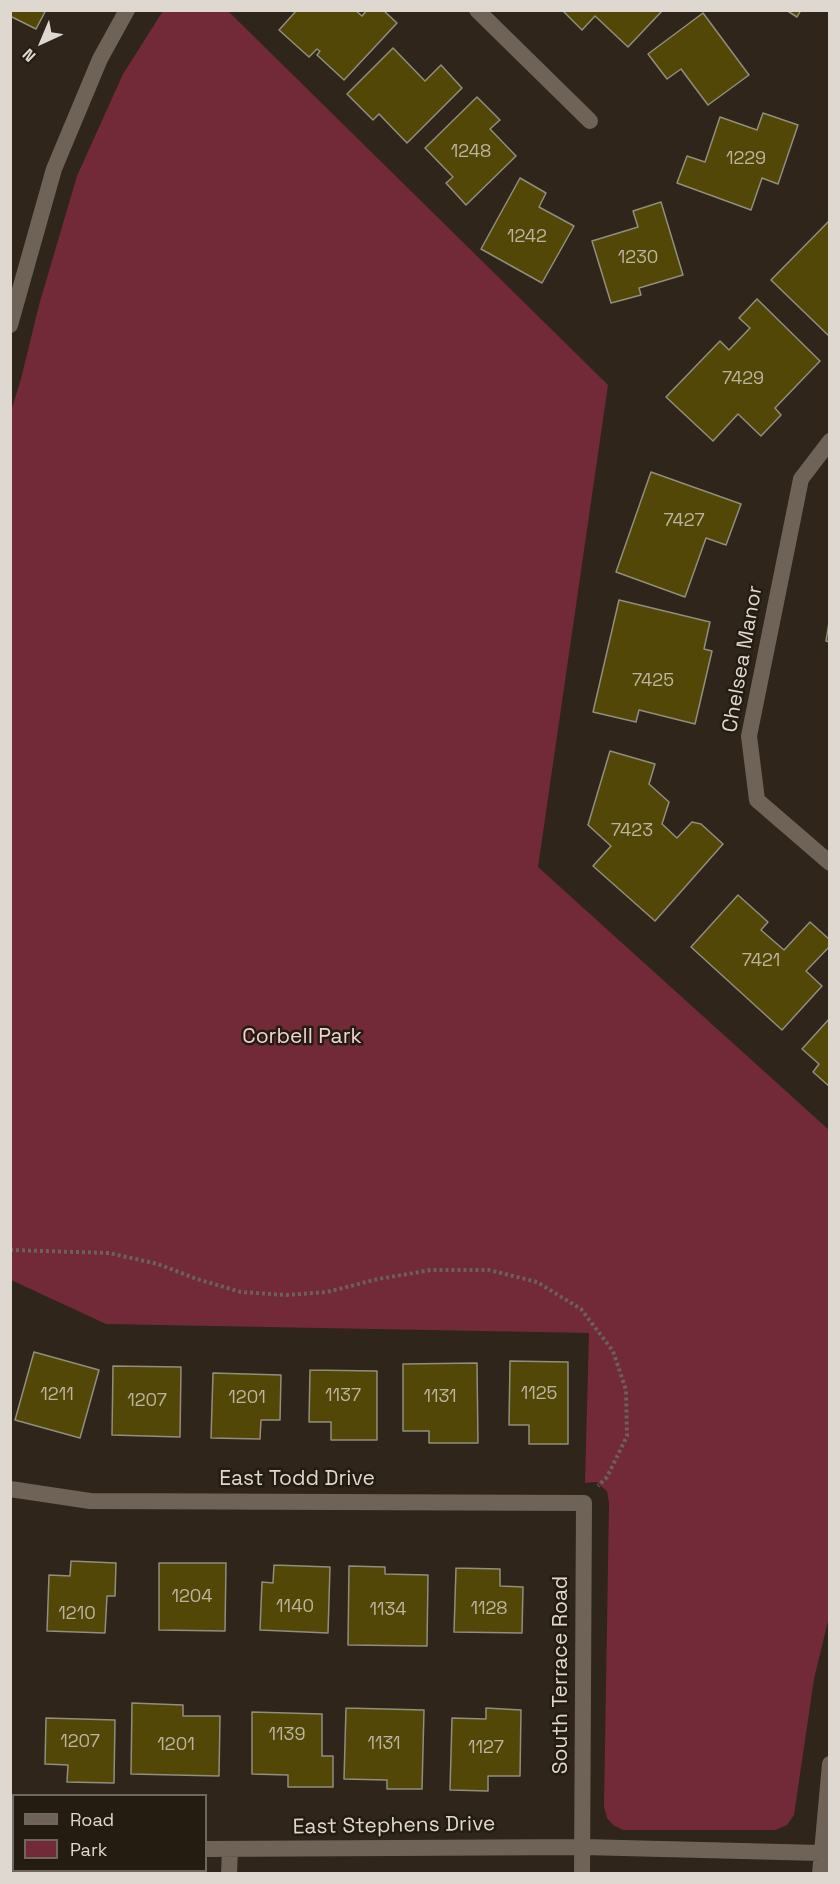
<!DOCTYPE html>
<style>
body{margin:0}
#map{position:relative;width:840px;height:1884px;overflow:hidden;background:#2f251b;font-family:"Space Grotesk",sans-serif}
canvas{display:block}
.frame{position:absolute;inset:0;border:12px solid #ded8d1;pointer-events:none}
.legend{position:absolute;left:12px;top:1794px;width:195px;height:78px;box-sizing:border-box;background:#251c11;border:2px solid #6f675e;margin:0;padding:8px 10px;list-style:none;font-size:18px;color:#ded8d1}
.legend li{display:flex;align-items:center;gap:12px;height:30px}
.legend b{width:30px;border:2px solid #6f675e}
.north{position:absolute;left:12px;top:12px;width:60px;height:60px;-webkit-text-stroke:4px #251c11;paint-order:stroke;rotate:224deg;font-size:16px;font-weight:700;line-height:24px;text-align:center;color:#ded8d1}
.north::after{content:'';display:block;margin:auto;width:21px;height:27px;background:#ded8d1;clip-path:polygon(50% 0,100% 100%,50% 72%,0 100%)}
</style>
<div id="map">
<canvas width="840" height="1884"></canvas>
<div class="frame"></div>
<ul class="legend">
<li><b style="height:8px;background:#6f6357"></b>Road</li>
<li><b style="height:16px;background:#722a38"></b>Park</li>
</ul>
<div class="north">N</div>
</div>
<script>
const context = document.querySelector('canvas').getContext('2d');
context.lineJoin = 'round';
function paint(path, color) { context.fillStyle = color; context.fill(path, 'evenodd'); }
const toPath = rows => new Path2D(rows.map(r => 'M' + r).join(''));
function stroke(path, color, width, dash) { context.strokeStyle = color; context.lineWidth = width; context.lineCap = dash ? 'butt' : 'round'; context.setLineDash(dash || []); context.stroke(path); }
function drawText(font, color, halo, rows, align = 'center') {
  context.font = font + ' "Space Grotesk",sans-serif'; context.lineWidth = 5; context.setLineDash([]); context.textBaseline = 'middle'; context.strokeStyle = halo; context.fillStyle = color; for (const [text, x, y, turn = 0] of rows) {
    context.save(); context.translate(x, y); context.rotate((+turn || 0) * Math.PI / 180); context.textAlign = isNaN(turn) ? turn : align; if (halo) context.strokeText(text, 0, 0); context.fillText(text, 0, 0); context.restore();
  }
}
const green = toPath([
 [163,11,228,11,608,385,538,867,829,1130,829,1617,814,1679,794,1815,787,1825,776,1830,623,1830,613,1825,607,1818,604,1807,609,1503,607,1491,596,1482,585,1483,589,1333,106,1324,11,1280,11,411,21,379,39,305,77,176,123,74]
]);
const building = toPath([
 [10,10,46,10,36,29,10,16,10,10],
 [297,10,355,10,362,16,367,10,383,10,397,23,344,80,317,55,320,51,317,49,309,57,279,30,297,10],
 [562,10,663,10,628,47,595,16,582,30,562,10],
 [786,10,801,10,797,17,786,10],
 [703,13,749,75,708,105,681,69,667,79,648,54,703,13],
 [393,48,425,81,441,65,462,88,407,143,379,114,373,120,347,94,393,48],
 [477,97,500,120,490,129,516,156,466,205,446,183,453,177,425,148,477,97],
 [763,113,798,125,778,184,762,178,751,210,677,183,687,156,705,162,720,117,757,130,763,113],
 [520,178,546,193,539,207,574,226,542,283,481,249,520,178],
 [661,202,683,275,639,288,641,295,611,303,592,241,638,227,633,211,661,202],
 [830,220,830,337,771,280,830,220],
 [757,299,820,361,775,408,781,415,761,436,738,414,713,441,666,397,720,341,729,350,750,328,739,318,757,299],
 [651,472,741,504,726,545,706,538,685,597,616,572,651,472],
 [619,600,710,622,704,649,712,651,695,724,639,710,636,722,593,712,619,600],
 [830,616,830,642,826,641,830,616],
 [610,751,655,764,649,784,669,802,662,824,677,838,692,822,701,824,723,844,655,921,593,866,611,846,588,825,610,751],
 [738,895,768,922,761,930,784,950,810,922,830,940,830,946,806,971,822,986,782,1030,691,947,738,895],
 [830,1018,830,1087,813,1072,819,1064,802,1049,830,1018],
 [34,1352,99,1370,80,1438,15,1420,34,1352],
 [510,1361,568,1362,568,1444,529,1444,529,1425,509,1425,510,1361],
 [477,1363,478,1443,429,1443,429,1431,403,1431,403,1364,477,1363],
 [113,1366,181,1367,180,1437,112,1435,113,1366],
 [310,1370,377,1371,377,1440,331,1440,331,1422,309,1422,310,1370],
 [213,1373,281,1375,280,1420,261,1420,260,1439,211,1438,213,1373],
 [71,1561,116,1563,115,1596,107,1596,105,1633,47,1631,49,1575,70,1576,71,1561],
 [159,1563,226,1563,225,1631,159,1630,159,1563],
 [274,1565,330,1567,328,1633,260,1630,262,1582,273,1583,274,1565],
 [349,1566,385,1567,385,1574,428,1575,427,1646,348,1645,349,1566],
 [456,1568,500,1569,500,1586,523,1587,522,1633,454,1632,456,1568],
 [132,1703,183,1705,183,1716,220,1716,219,1776,131,1774,132,1703],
 [346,1708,424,1710,422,1789,387,1789,387,1780,344,1779,346,1708],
 [486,1708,521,1710,520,1776,488,1776,488,1791,450,1790,452,1718,486,1719,486,1708],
 [252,1712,322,1714,322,1756,333,1756,333,1787,288,1787,288,1775,252,1774,252,1712],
 [46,1718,115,1720,114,1783,67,1782,68,1765,45,1764,46,1718]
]);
const path = toPath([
 [10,1250,109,1253,158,1264,197,1279,241,1292,286,1295,327,1292,378,1279,431,1270,489,1270,537,1282,581,1309,613,1351,626,1390,627,1436,607,1477,598,1486]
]);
const minor = toPath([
 [477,10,590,121],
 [830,441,801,479,749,736,757,800,830,863],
 [10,1489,90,1501,584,1503,582,1874],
 [10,1844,14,1844],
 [206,1849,583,1847,821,1853],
 [229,1874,230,1850],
 [820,1874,830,1764]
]);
const tertiary = toPath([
 [10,325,54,169,100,59,127,10]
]);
const numberNames = [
 ["1248",471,152],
 ["1229",746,159],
 ["1242",527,237],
 ["1230",638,258],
 ["7429",743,379],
 ["7427",684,521],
 ["7425",653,681],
 ["7423",632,831],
 ["7421",761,961],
 ["1125",539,1394],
 ["1211",57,1395],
 ["1137",343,1396],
 ["1131",440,1397],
 ["1201",247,1398],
 ["1207",147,1401],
 ["1204",192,1597],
 ["1140",295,1607],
 ["1128",489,1609],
 ["1134",388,1610],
 ["1210",77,1614],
 ["1139",287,1735],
 ["1207",80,1742],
 ["1131",384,1744],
 ["1201",176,1745],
 ["1127",486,1748]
];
const streetNames = [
 ["Chelsea Manor",743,659,-80],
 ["East Todd Drive",297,1479],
 ["South Terrace Road",561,1675,-90],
 ["East Stephens Drive",394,1826,-1]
];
const parkNames = [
 ["Corbell Park",302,1037]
];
paint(green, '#722a38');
paint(building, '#534708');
stroke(building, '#918e7d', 1.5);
stroke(path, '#6a6158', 4, [3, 3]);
stroke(minor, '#6f6357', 16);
stroke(tertiary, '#6f6357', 16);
drawText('18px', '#bbb49f', null, numberNames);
drawText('21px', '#ded8d1', '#251c11', streetNames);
drawText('21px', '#efd3d5', '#251c11', parkNames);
</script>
